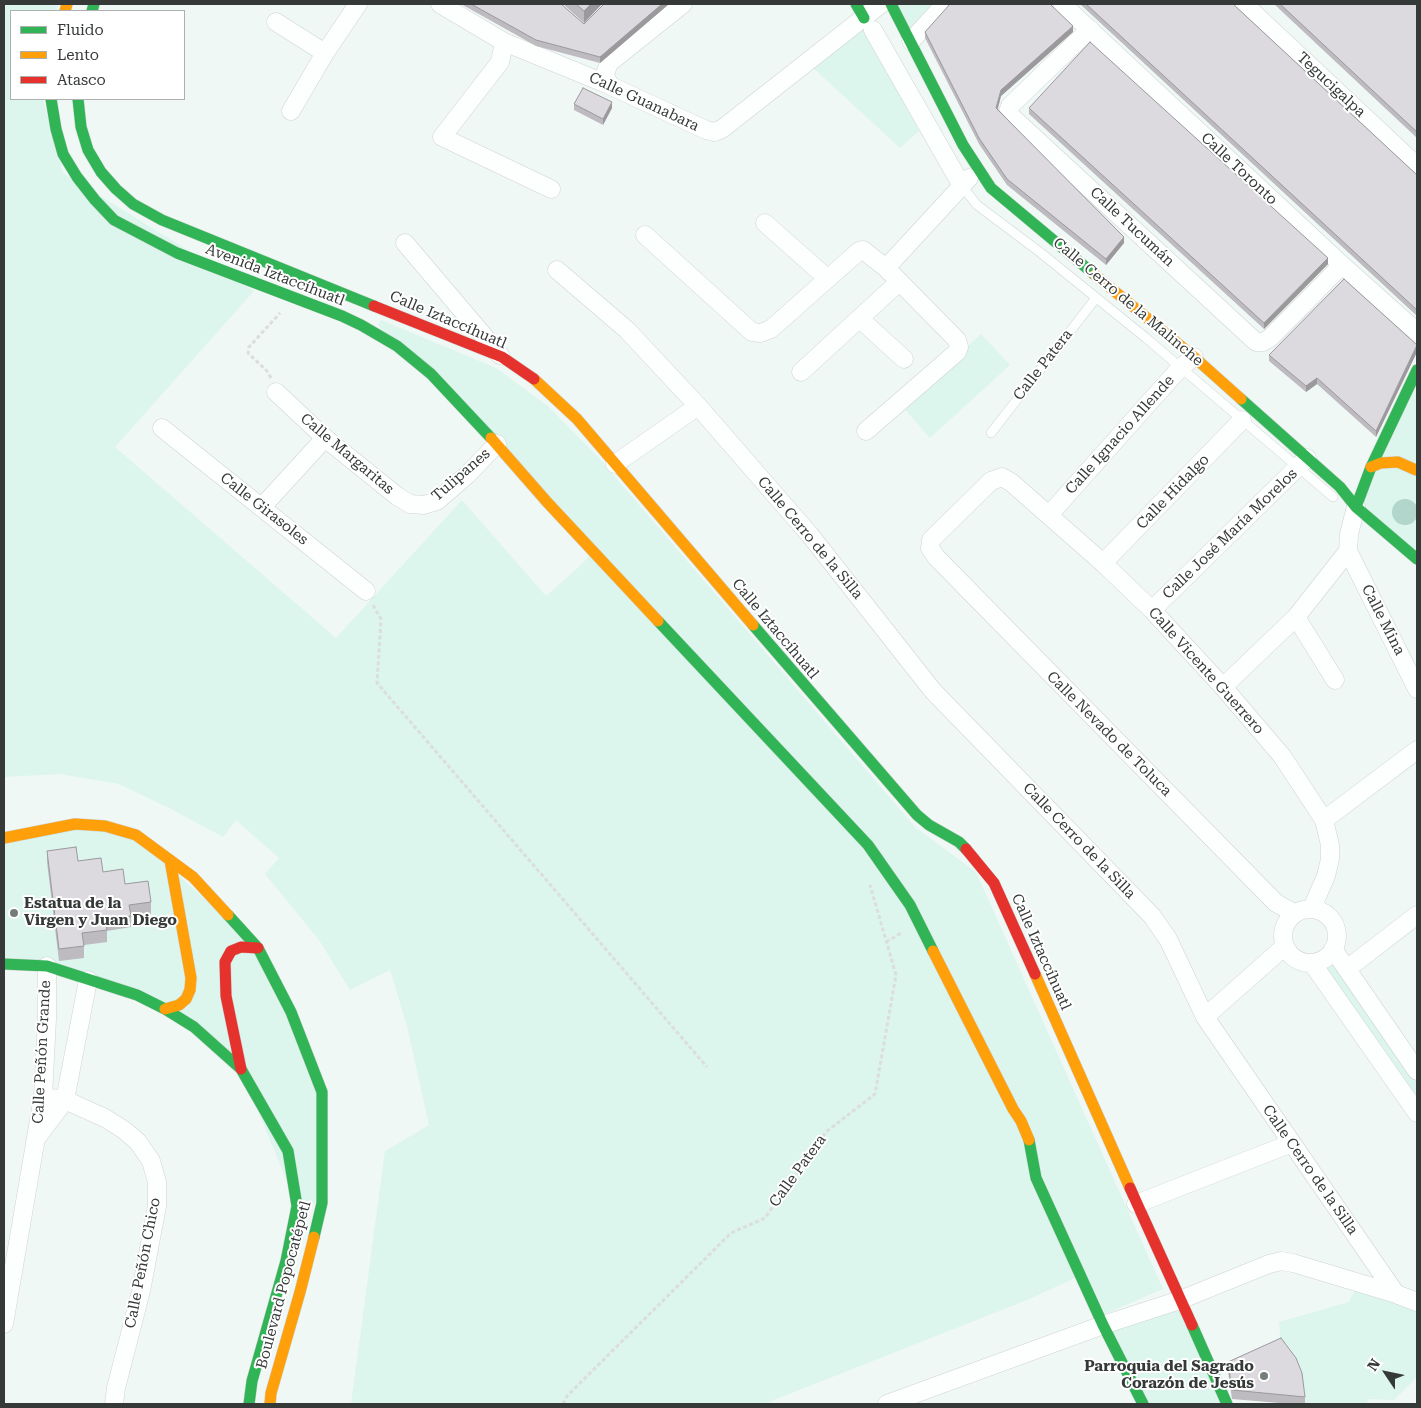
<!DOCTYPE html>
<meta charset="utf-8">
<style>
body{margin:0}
#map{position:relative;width:1421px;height:1408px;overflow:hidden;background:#f0f8f6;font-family:"Roboto Serif",serif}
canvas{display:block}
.frame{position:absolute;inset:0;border:5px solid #353a38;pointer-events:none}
.legend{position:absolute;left:10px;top:10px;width:175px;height:90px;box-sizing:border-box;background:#fff;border:1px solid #aeb0af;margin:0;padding:6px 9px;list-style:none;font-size:15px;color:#353a38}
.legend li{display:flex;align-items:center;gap:10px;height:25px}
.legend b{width:25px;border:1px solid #aeb0af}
.north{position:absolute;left:1361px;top:1348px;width:50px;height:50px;-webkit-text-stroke:4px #fff;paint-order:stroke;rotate:304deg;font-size:14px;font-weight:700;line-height:20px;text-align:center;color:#353a38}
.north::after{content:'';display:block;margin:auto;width:18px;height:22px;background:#353a38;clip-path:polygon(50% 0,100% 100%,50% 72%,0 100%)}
</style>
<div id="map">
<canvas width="1421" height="1408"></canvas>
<div class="frame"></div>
<ul class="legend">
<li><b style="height:6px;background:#30b455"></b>Fluido</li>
<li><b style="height:6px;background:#ff9f0a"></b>Lento</li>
<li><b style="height:6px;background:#e5322d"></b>Atasco</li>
</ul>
<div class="north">N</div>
</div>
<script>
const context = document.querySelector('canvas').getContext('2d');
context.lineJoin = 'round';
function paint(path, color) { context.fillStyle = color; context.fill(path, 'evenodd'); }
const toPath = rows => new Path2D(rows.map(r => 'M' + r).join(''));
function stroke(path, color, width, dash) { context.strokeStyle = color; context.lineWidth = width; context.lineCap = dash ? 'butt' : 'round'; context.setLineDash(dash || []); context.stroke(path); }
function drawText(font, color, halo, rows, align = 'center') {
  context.font = font + ' "Roboto Serif",serif'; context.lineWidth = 4; context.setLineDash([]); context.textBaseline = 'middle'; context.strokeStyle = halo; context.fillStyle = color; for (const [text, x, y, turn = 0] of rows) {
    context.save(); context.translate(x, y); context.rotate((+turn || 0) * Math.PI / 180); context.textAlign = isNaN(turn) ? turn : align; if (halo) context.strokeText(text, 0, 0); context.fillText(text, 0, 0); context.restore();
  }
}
const green = toPath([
 [4,4,58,4,56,11,11,11,11,99,43,99,63,173,254,291,115,447,336,638,462,500,546,596,583,563,597,547,378,325,381,320,496,368,548,406,599,458,915,827,976,872,1163,1289,1105,1314,1086,1273,1027,1300,764,1404,351,1404,385,1151,429,1125,407,1026,390,970,350,990,319,940,265,874,279,858,236,820,223,837,173,810,119,784,60,774,4,777],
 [891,4,944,4,911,41],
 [862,23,919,131,900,148,810,65],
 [981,334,1010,365,930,438,901,405],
 [1417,370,1417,559,1356,507],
 [73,824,136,836,258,948,322,1092,322,1203,297,1206,241,1069,139,989,4,965,4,839],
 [1332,961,1417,1082,1417,1109,1324,966],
 [1358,1283,1417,1302,1417,1377,1394,1400,1369,1399,1366,1404,1305,1404,1281,1347,1279,1322,1349,1302],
 [1180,1300,1227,1404,1143,1404,1103,1325]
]);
const water = toPath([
 '1392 512a13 13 0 1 1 26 0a13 13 0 1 1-26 0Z'
]);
const path = toPath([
 [271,378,267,371,248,353,249,347,280,313],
 [373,605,381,619,377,683,707,1067],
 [886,942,903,932],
 [563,1404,567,1396,731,1233,765,1218,826,1132,875,1094,896,975,870,885]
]);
const lane = toPath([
 [962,186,977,205,1041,253,1146,338,1333,497],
 [991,433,1096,298]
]);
const street = toPath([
 [440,4,504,42,609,85,706,130,714,132,722,129,881,4],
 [1062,4,1342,265,1417,332],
 [1244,4,1417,166],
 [276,22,325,53],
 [1090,29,1010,106,1008,112,1012,117,1256,342,1263,342,1270,338,1342,265],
 [873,30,962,186],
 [911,41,945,4],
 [504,42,500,62,442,137,551,189],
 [609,85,605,74,609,63,683,4],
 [291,111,325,53,358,4],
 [765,223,828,279],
 [645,235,752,332,761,333,771,329,859,251,863,250,886,268,957,340,959,347,957,352,866,431],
 [405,243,500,355],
 [886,268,969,178],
 [557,270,627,330,698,406,810,535,933,691,1152,916,1168,939,1205,1017,1396,1294],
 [860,319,904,359],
 [801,372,899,282],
 [276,392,325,438,397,496,410,504,424,505,437,501,467,475,497,444],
 [162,428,366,591],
 [615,464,698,406],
 [262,507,325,438],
 [1049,515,1180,368,1194,357],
 [1348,551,1417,689],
 [1103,563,1242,420],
 [1152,610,1307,458],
 [1296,617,1335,680],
 [1223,687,1296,617,1348,551,1349,534,1356,507],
 [1324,820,1417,750],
 '1283 936a27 27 0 1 1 54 0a27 27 0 1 1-54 0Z',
 [1294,913,1276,903,936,557,930,548,931,540,991,481,1002,477,1012,483,1103,563,1152,610,1223,687,1282,756,1324,820,1330,845,1330,859,1326,876,1312,908],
 [1333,949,1417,1071],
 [1312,963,1417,1113],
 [1347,969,1417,915],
 [1205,1017,1285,946],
 [43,1097,65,1100,105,1118,124,1130,138,1142,151,1161,157,1182,157,1206,141,1291,116,1388,114,1404],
 [38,1136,65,1100,88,980],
 [1136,1204,1292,1143],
 [4,1324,43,1097,47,1019,47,966],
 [887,1404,1103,1325,1180,1300,1269,1264,1281,1261,1293,1263,1396,1294,1417,1302]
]);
const fast = toPath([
 [856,4,864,18],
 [891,4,963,145,991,188,1095,275],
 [92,11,94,4],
 [51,99,56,129,63,154,77,177,95,200,114,220,177,253,342,316,361,325,397,346,431,374,491,438],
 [78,99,81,127,88,150,101,172,116,189,133,204,162,220,374,306],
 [1241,399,1340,487,1356,507,1417,559],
 [1356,507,1371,467,1417,370],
 [658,621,868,845,910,905,933,951],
 [753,625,917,815,929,825,959,842,966,849],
 [228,915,258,948,291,1012,322,1092,322,1203,314,1237],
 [4,964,47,966,137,995,165,1009,194,1027,241,1069,288,1151,297,1206,286,1261,252,1381,249,1404],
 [1029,1140,1036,1178,1103,1325,1143,1404],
 [1192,1325,1227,1404]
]);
const slow = toPath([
 [65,11,67,4],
 [1095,275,1194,357,1241,399],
 [534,379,577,419,753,625],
 [491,438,547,502,658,621],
 [1371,467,1381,463,1398,462,1416,470],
 [4,838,75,824,105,826,136,835,193,877,228,915],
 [933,951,1013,1109,1021,1121,1029,1140],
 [1035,974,1130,1188],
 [165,1009,179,1005,186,999,190,990,191,978,170,860],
 [270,1404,271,1393,300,1292,314,1237]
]);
const jam = toPath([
 [374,306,502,357,534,379],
 [966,849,994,883,1035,974],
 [241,1069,226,996,225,962,231,951,241,947,258,948],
 [1130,1188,1192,1325]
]);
const wall = toPath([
 [461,4,561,4,584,24,604,4,669,4,600,63,536,46],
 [563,4,602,4,584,23],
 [1080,4,1233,4,1417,175,1417,316],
 [1274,4,1417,4,1417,138],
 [925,32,1073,32,1001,96,998,109,1124,243,1106,265,1007,185,979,144,925,38],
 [574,104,612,108,603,125,574,110],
 [1029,108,1328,264,1264,329,1029,114],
 [1417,345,1417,352,1376,437,1317,384,1306,392,1269,361,1269,355],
 [47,851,78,861,103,872,125,884,151,902,151,914,131,917,131,927,107,931,107,942,84,945,84,958,59,961,47,862],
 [1228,1362,1305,1397,1305,1404,1291,1404,1232,1399,1228,1371]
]);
const shadedWall = toPath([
 [591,4,602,4,584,23,584,11],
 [662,4,669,4,600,63,600,57],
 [1073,26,1073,32,1001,96,996,114,996,108,1001,90],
 [612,102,612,108,603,125,603,119],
 [1124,237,1124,243,1106,265,1106,259],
 [1328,258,1328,264,1264,329,1264,323],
 [1417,346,1417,352,1376,437,1376,431],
 [1317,378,1317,384,1306,392,1306,386]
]);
const building = toPath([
 [471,4,561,4,584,24,604,4,662,4,600,57,536,40,471,4],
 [576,4,591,4,584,11,576,4],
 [950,4,1050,4,1073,26,1001,90,996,108,1124,237,1106,259,1007,179,979,138,925,32,950,4],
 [1086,4,1233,4,1417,175,1417,310,1086,4],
 [1280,4,1417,4,1417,132,1280,4],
 [1090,42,1328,258,1264,323,1029,108,1090,42],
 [583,88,612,102,603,119,574,104,583,88],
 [1344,279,1417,345,1376,431,1317,378,1306,386,1269,355,1344,279],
 [76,847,78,861,101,858,103,872,123,869,125,884,148,881,151,902,129,905,131,916,105,919,107,930,82,933,84,946,59,949,47,851,76,847],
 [1281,1338,1296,1358,1302,1373,1305,1397,1232,1390,1228,1362,1281,1338]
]);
const markers = [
 [14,913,5,"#767c7a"],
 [1264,1376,5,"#767c7a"]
];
const streetNames = [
 ["Tegucigalpa",1331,85,43],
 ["Calle Guanabara",644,102,25],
 ["Calle Toronto",1239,169,43],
 ["Calle Tucumán",1132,227,43],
 ["Avenida Iztaccíhuatl",275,275,21],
 ["Calle Cerro de la Malinche",1128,302,40],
 ["Calle Iztaccíhuatl",448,320,23],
 ["Calle Patera",1043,365,-52],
 ["Calle Ignacio Allende",1120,435,-48],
 ["Calle Margaritas",347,454,40],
 ["Tulipanes",461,475,-41],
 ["Calle Hidalgo",1173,492,-46],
 ["Calle Girasoles",264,509,38],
 ["Calle José María Morelos",1230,534,-44],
 ["Calle Cerro de la Silla",810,538,50],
 ["Calle Mina",1383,620,63],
 ["Calle Iztaccíhuatl",775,629,50],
 ["Calle Vicente Guerrero",1206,671,48],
 ["Calle Nevado de Toluca",1109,734,45],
 ["Calle Cerro de la Silla",1079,841,46],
 ["Calle Iztaccíhuatl",1041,952,66],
 ["Calle Peñón Grande",42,1052,-87],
 ["Calle Cerro de la Silla",1310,1170,55],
 ["Calle Patera",798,1171,-54],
 ["Calle Peñón Chico",143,1263,-79],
 ["Boulevard Popocatépetl",284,1285,-75]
];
const poiNames = [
 ["Estatua de la",24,904],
 ["Virgen y Juan Diego",24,921],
 ["Parroquia del Sagrado",1254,1367,"right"],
 ["Corazón de Jesús",1254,1384,"right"]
];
paint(green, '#dcf5ed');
paint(water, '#b2d6cb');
stroke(lane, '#ced4d2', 10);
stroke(street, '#ced4d2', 19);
stroke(fast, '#ced4d2', 12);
stroke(slow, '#ced4d2', 12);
stroke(jam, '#ced4d2', 12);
stroke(path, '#dbdedc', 3, [4, 2.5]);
stroke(lane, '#fdfefe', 9);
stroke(street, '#fdfefe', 18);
stroke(fast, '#30b455', 11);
stroke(slow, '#ff9f0a', 11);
stroke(jam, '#e5322d', 11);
paint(wall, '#bebbc0');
paint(shadedWall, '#9b999c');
paint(building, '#dddadf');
stroke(building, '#9b999c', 1);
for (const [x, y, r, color] of markers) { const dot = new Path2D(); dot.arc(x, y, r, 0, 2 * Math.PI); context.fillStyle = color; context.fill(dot); stroke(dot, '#fff', 2); }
drawText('15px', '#353a38', '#fff', streetNames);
drawText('bold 15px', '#353a38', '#fff', poiNames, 'left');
</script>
